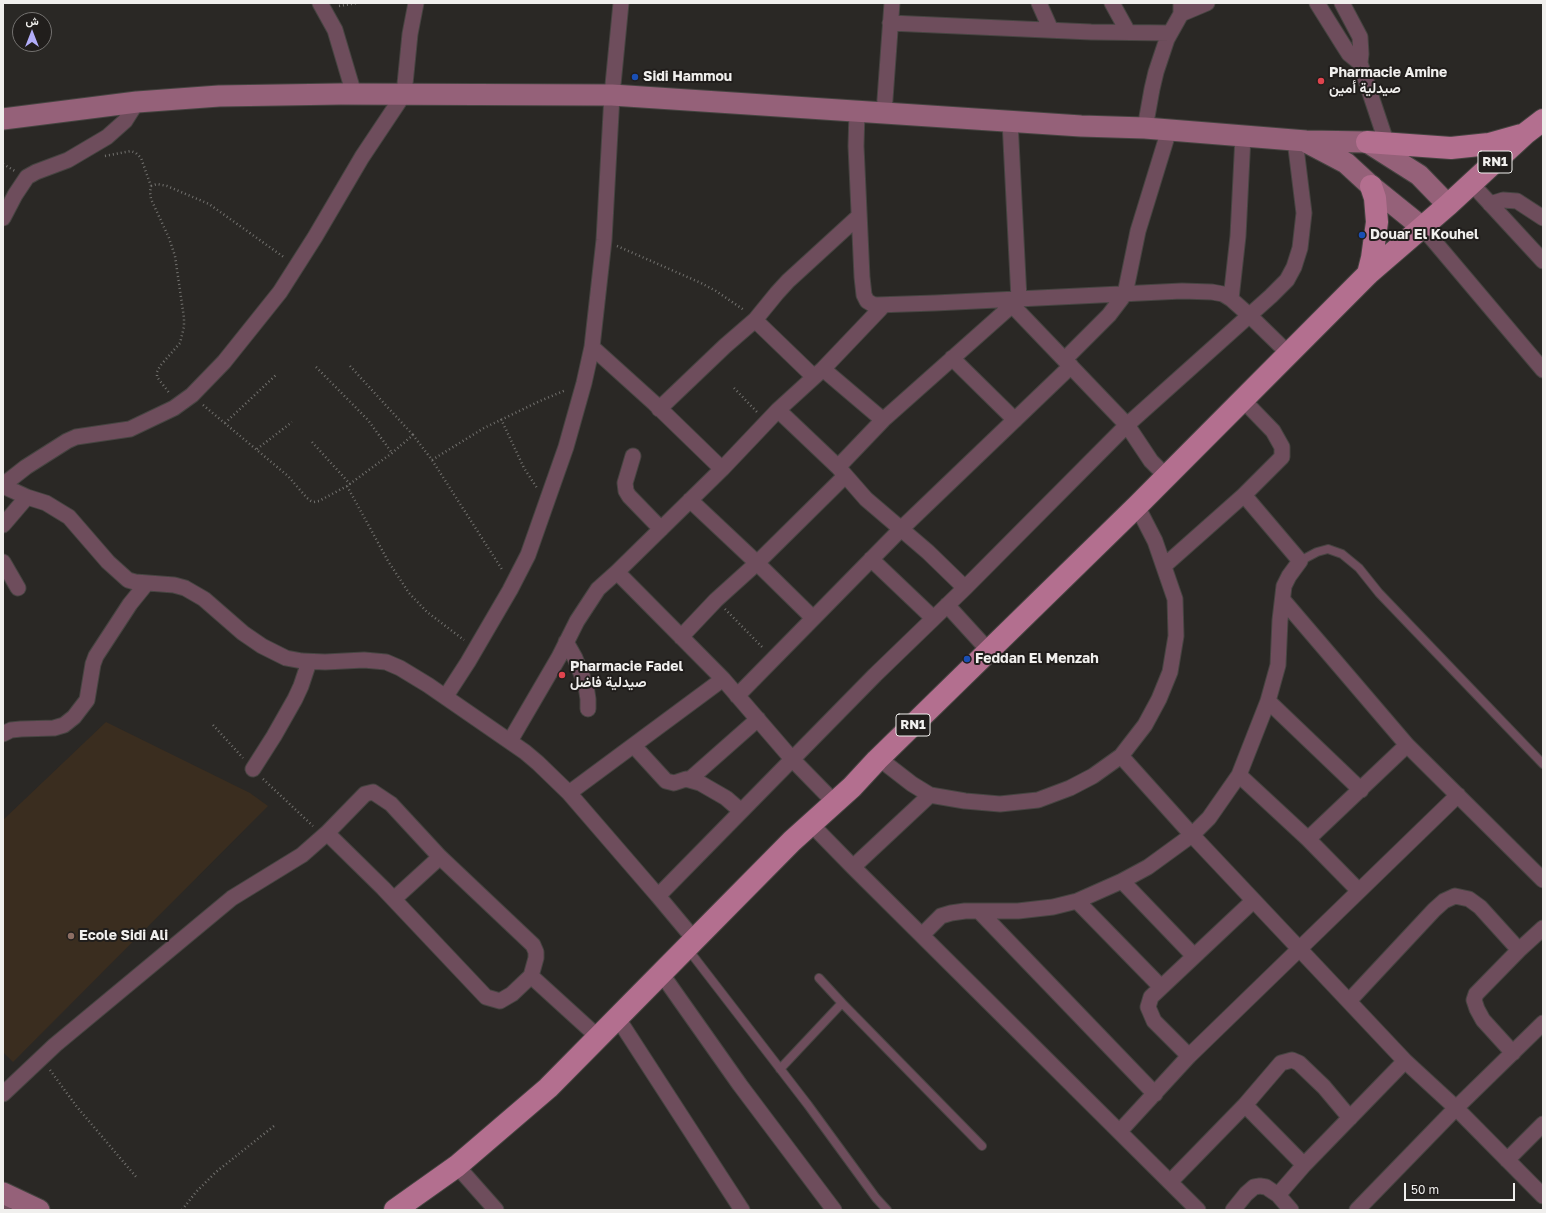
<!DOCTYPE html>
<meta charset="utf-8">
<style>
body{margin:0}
#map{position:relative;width:1546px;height:1213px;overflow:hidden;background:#2a2825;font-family:"Golos Text",Vazirmatn,sans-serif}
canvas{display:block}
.frame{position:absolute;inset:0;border:4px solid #f0efed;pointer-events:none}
.north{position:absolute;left:12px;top:12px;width:40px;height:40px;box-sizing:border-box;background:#211e1c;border:1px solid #747270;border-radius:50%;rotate:0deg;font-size:11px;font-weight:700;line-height:16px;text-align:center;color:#f0efed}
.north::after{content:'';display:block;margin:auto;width:14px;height:18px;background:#b2adf9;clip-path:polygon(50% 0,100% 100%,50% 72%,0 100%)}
.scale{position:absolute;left:1404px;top:1183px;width:111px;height:18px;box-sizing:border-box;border:2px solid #f0efed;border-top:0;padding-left:5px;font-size:12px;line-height:14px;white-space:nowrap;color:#f0efed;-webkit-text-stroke:3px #211e1c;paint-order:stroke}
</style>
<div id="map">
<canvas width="1546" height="1213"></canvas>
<div class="frame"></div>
<div class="north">ش</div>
<div class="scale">50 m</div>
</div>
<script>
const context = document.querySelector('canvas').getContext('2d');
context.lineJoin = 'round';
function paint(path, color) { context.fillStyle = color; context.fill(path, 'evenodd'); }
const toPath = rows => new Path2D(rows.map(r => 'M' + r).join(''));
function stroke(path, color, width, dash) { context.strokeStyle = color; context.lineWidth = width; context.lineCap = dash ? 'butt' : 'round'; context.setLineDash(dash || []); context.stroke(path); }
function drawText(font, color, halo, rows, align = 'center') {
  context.font = font + ' "Golos Text",Vazirmatn,sans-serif'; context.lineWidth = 4; context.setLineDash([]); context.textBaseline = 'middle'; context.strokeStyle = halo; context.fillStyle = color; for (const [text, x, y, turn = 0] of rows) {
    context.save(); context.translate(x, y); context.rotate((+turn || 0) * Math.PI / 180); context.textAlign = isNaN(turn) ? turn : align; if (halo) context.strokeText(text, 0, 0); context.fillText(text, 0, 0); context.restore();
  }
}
const education = toPath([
 [106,722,250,793,268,806,13,1062,3,1052,3,820]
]);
const path = toPath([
 [339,6,358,3],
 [105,156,131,151,136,153,141,158,151,186,150,192,151,199,169,238,175,256,184,318,184,327,180,343,160,366,157,372,157,377,170,394],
 [3,164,15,171],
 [151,186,157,184,167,186,209,204,285,258],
 [617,246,701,283,716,291,744,310],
 [350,366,413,435],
 [316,367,368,420,392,453],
 [734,388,757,412],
 [203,405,288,476,307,498,311,501,314,502,319,501,347,486,392,453,413,435,432,460,503,571],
 [501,419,524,468,537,488],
 [225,423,277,374],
 [312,442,350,484],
 [257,449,292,422],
 [432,460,484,428,540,401,566,390],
 [347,486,388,561,409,593,427,612,464,640],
 [725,609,764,649],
 [213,725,243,758],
 [263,779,313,826],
 [50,1070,77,1107,137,1178],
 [182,1210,196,1192,216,1172,274,1126]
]);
const lane = toPath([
 [1300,561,1317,552,1328,549,1342,554,1359,568,1379,593,1543,764],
 [687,948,808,1105,876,1198,887,1210],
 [842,1003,982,1146],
 [780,1069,842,1003,819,978]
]);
const street = toPath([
 [320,3,335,30,354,94],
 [1039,3,1051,30],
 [1112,3,1128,32],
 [1317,3,1342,43,1349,54,1360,63],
 [1342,3,1360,37,1361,54,1360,63,1387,144],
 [1181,14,1207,3],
 [890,23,1091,32,1170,33],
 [857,111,856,146,862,277,864,295,867,301,872,304,876,305,935,303,1182,291,1212,292,1223,294,1231,299,1249,315,1289,354],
 [884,113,892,3],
 [1145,128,1152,89,1156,72,1167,39,1181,14,1181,3],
 [1471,183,1543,261],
 [1490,204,1503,200,1517,201,1543,218],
 [3,218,15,195,27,177,36,172,68,160,107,137,125,121,137,102],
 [1423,228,1543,370],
 [1231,299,1238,236,1243,136],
 [1012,305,1127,425,1151,461,1166,476],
 [755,320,777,293,788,281,859,216],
 [592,347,654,403,722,469],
 [952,358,1015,420],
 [1065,359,1109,315,1125,294,1138,231,1169,130],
 [823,369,883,420],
 [1243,400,1273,431,1282,447,1282,457,1244,495],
 [659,409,725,346,755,320,814,377],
 [778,410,838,467,866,499,928,552,965,588],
 [633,456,625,483,626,491,629,496,661,529],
 [838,467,883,420,1019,299,1010,121],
 [3,485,26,467,67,441,76,437,130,429,174,408,192,395,224,362,280,292,315,237,362,157,404,94,410,34,416,3],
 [3,486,27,497,46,503,69,517,108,562,128,580,135,582,174,585,185,588,204,599,243,633,262,646,286,658,302,661,325,662,364,660,386,662,400,668,428,685,525,752,538,763,569,793,658,896,875,675,965,588,1127,425,1271,296,1287,280,1294,267,1300,248,1304,213,1295,140],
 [690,500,757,563,845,476],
 [3,525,27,497],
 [871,559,933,618],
 [3,562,18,588],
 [617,572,723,679,792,759,835,803],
 [1283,600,1407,745,1543,880],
 [947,605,989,651],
 [681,637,716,600,757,563,813,618],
 [566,642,575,658,586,686,588,699,588,709],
 [446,696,468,662,510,590,528,555,566,447,584,383,592,347,604,240,612,95,621,3],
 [737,696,901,529,1071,366],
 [1268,701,1361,790],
 [3,734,11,730,21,729,54,728,64,725,74,717,87,700,93,664,96,656,130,604,147,583],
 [510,741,559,657,577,621,598,589,617,572,722,469,778,410,823,369,884,305],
 [634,746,666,781,674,783,686,779,700,783,726,798,741,811],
 [1121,756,1192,835,1405,1061,1456,1108,1543,1196],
 [877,760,881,760,912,784,930,795,965,801,1000,804,1038,800,1070,788,1093,776,1121,756,1145,725,1159,699,1170,672,1176,636,1175,599,1155,541,1137,506],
 [253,769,274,736,295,699,301,686,309,662],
 [1239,775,1308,839,1359,891],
 [689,780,758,719],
 [569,793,723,679],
 [811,824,853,867,1198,1210],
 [1308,839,1407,745],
 [853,867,930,795],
 [1122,881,1194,956],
 [658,896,694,939],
 [394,899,440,857],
 [1077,901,1161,987],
 [979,911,1155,1094],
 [922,935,941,916,951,913,965,911,1018,911,1053,907,1077,901,1122,881,1148,867,1192,835,1209,818,1239,775,1268,701,1278,665,1280,620,1284,586,1289,576,1300,561,1244,495,1164,566],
 [661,973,740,1085,834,1210],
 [531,976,598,1037],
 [1349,1001,1434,910,1444,901,1455,896,1469,899,1480,907,1519,950],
 [617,1017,742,1210],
 [1513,1053,1483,1020,1477,1009,1474,1000,1476,994,1519,950,1543,928],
 [1189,1056,1154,1021,1148,1007,1151,997,1253,901],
 [3,1094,55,1045,232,898,302,855,327,833,383,888,486,997,500,1001,512,994,531,976,536,958,536,952,533,945,440,857,391,804,373,792,365,794,327,833],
 [1245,1105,1304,1165],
 [1120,1131,1189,1056,1458,795],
 [1507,1160,1543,1124],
 [457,1166,496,1210],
 [1170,1182,1245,1105,1281,1063,1292,1060,1299,1063,1324,1087,1350,1118],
 [1278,1195,1304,1165,1405,1061],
 [3,1210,4,1194],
 [1233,1210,1246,1194,1254,1187,1260,1186,1266,1187,1278,1195,1291,1210],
 [1357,1210,1456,1108,1543,1023]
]);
const secondary = toPath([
 [3,119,137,102,219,96,340,94,612,95,1081,126,1145,128,1306,141,1367,142,1419,175,1448,205],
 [1308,143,1346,163,1371,186,1423,228],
 [3,1193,39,1210]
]);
const primary = toPath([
 [1367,142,1451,148,1489,144,1521,135],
 [1368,274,1372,258,1377,222,1375,198,1371,186],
 [395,1210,457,1166,548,1088,792,841,852,787,877,760,1137,506,1368,274,1448,205,1526,133,1543,120]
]);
const markers = [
 [635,77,4,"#1a4fb4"],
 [1321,81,4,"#e0444e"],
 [1362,235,4,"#1a4fb4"],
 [967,659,4,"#1a4fb4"],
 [562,675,4,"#e0444e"],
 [71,936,4,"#8d6e63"]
];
const shields = [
 [1495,162,34],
 [913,725,34]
];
const shieldNames = [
 ["RN1",1495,162],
 ["RN1",913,725]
];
const poiNames = [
 ["Pharmacie Amine",1329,73],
 ["صيدلية أمين",1329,89],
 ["Sidi Hammou",643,77],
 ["Douar El Kouhel",1370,235],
 ["Feddan El Menzah",975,659],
 ["Pharmacie Fadel",570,667],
 ["صيدلية فاضل",570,683],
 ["Ecole Sidi Ali",79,936]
];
paint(education, '#3a2d1f');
stroke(lane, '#464441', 10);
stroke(street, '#464441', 17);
stroke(secondary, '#464441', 23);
stroke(primary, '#464441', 24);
stroke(path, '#73726f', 2.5, [1, 3]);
stroke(lane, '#6e4d5c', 8);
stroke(street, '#6e4d5c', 15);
stroke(secondary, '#956179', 21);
stroke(primary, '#b36f8f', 22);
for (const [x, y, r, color] of markers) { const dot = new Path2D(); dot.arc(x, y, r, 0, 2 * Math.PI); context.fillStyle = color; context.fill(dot); stroke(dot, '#211e1c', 1.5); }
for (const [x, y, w] of shields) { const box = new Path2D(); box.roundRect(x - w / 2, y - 11, w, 22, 3); context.fillStyle = '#211e1c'; context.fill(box); stroke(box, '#f0efed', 1); }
drawText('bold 13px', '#f0efed', null, shieldNames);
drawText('bold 14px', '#f0efed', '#211e1c', poiNames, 'left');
</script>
